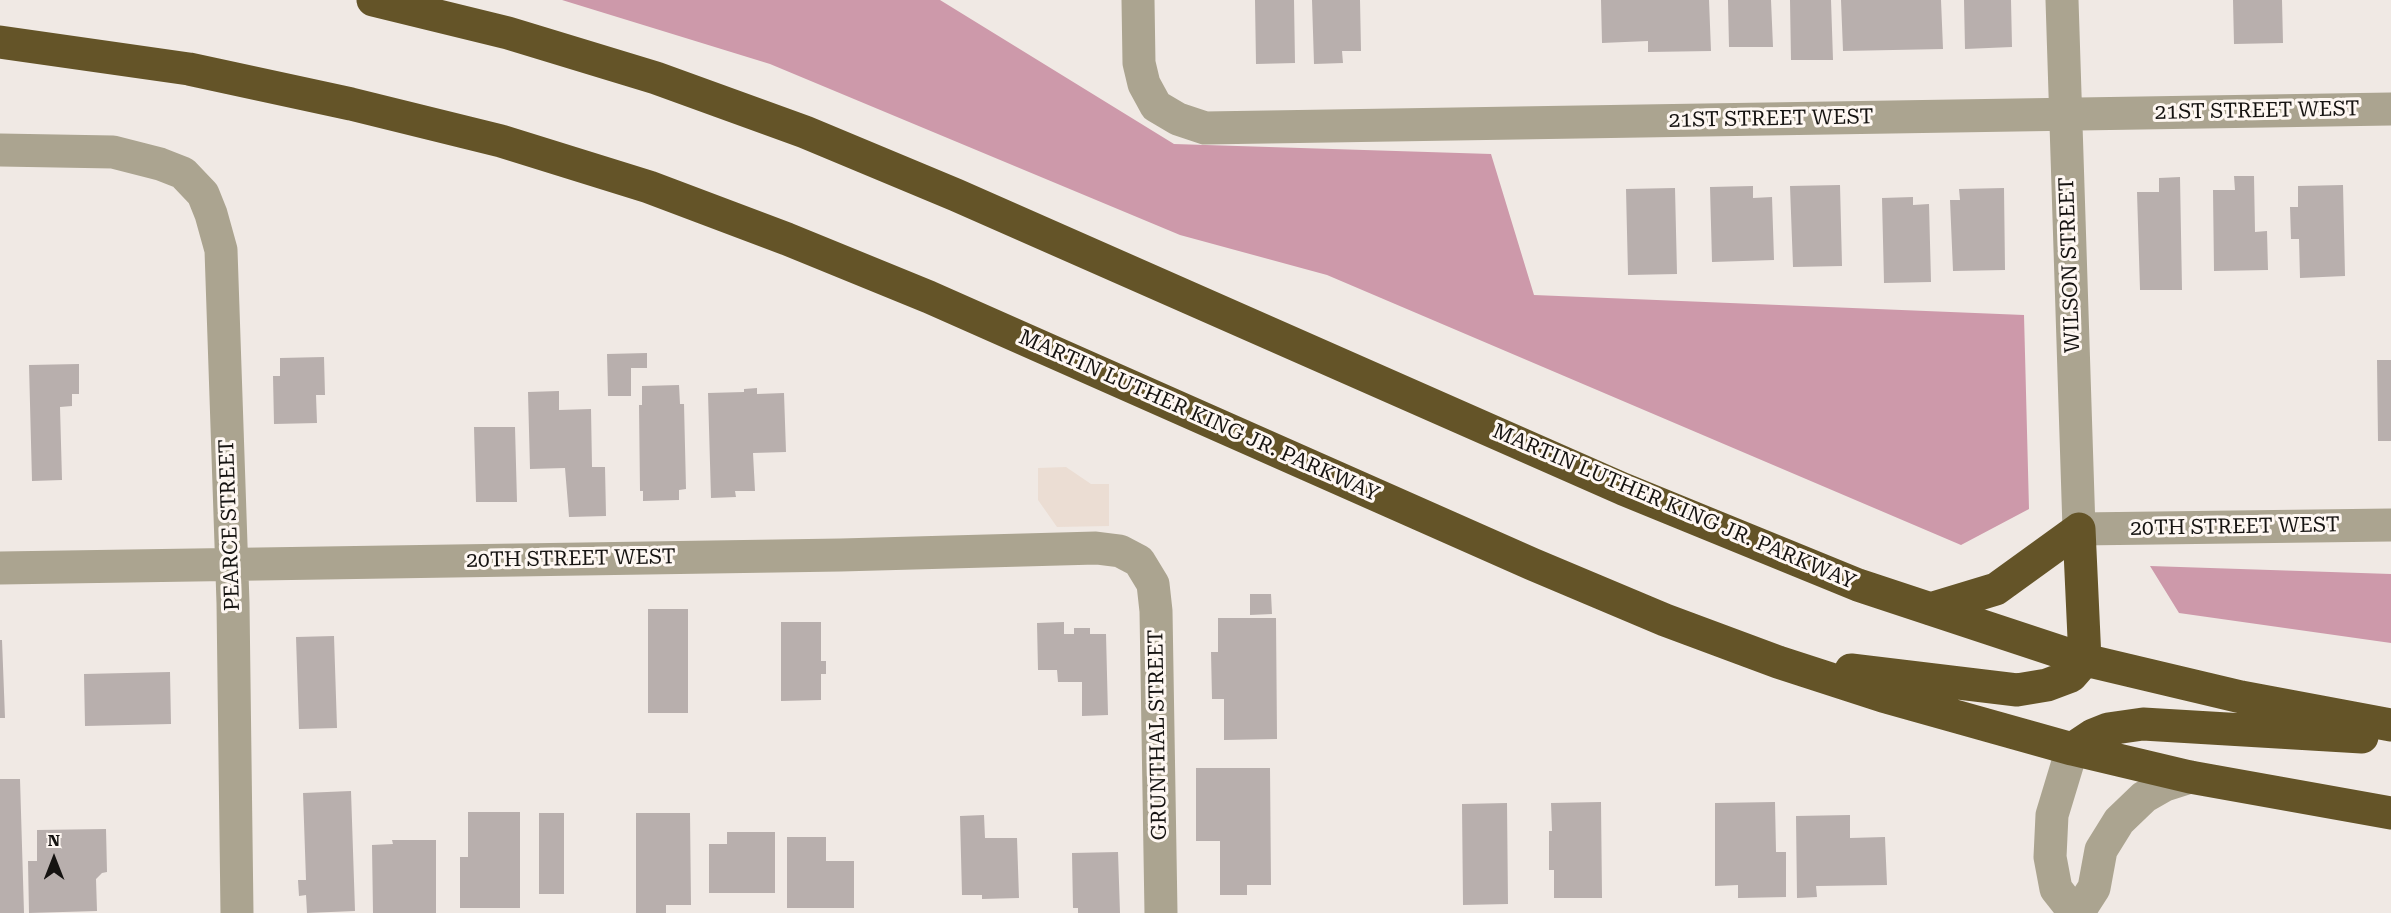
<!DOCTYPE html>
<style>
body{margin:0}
#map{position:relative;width:2391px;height:913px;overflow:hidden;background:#f0e9e4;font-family:"Roboto Serif",serif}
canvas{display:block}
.north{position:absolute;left:24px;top:829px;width:60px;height:60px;-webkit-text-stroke:4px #fef7f2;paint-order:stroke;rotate:0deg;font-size:16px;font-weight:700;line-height:24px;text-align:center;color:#151311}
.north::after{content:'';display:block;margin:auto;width:21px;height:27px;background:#151311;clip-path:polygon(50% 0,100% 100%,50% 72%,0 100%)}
</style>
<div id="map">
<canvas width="2391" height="913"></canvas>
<div class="north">N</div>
</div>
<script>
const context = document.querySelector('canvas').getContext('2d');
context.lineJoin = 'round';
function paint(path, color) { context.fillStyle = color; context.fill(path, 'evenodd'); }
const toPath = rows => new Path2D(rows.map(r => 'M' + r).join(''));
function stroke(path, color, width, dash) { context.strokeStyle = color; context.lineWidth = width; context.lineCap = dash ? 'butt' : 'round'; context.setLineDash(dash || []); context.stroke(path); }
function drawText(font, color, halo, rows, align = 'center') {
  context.font = font + ' "Roboto Serif",serif'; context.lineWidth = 6; context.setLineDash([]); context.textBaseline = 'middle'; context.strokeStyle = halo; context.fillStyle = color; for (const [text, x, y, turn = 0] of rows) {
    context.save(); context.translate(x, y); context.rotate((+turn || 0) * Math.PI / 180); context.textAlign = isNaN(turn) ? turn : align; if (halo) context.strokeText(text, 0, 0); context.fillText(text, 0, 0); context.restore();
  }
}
const built = toPath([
 [1066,467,1091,484,1109,484,1109,526,1057,527,1038,500,1038,468]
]);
const forest = toPath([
 [562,0,940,0,1174,144,1491,154,1534,295,2024,315,2029,509,1961,545,1327,275,1180,235,770,64],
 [2150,566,2391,574,2391,643,2179,613]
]);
const building = toPath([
 [1255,0,1294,0,1295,63,1256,64],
 [1312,0,1360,0,1361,51,1342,51,1343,63,1314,64],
 [1601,0,1709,0,1711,51,1648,52,1648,41,1602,43],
 [1728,0,1771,0,1773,47,1729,47],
 [1790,0,1831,0,1833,60,1791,60],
 [1841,0,1941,0,1943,49,1843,51],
 [1964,0,2011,0,2012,47,1965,49],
 [2233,0,2282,0,2283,43,2234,44],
 [2234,176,2254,176,2255,232,2267,231,2268,270,2214,271,2213,190,2235,190],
 [2180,177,2182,290,2140,290,2137,192,2159,192,2159,178],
 [1840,185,1842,266,1793,267,1790,186],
 [2343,185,2345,276,2300,278,2299,239,2291,239,2290,207,2298,207,2298,186],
 [1753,186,1753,198,1772,197,1774,260,1712,262,1710,187],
 [1675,188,1677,274,1628,275,1626,189],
 [2004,188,2005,270,1953,271,1950,200,1960,200,1959,189],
 [1913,197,1913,205,1929,204,1931,282,1884,283,1882,198],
 [647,353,647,368,631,368,631,396,608,396,607,354],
 [324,357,325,395,316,395,317,423,274,424,273,376,280,376,280,358],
 [2377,360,2391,360,2391,441,2378,441],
 [79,364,79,394,72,394,72,406,60,407,62,480,32,481,29,365],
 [679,385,680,404,684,404,686,489,679,490,679,500,643,501,643,491,640,491,639,405,642,405,642,386],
 [757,388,757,394,784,393,786,452,753,453,755,491,735,491,736,497,711,498,708,393,744,392,744,389],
 [559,391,559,410,591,409,592,467,605,467,606,516,569,517,565,468,530,469,528,392],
 [474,427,515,427,517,502,476,502],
 [1250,594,1271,594,1272,614,1250,615],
 [648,609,688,609,688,713,648,713],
 [1218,618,1276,618,1277,739,1224,740,1224,699,1212,699,1211,652,1218,652],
 [781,622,821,622,821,661,826,661,826,674,821,674,821,700,781,701],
 [1064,622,1064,634,1074,634,1074,628,1090,628,1090,634,1106,634,1108,715,1082,716,1082,682,1058,682,1057,670,1038,670,1037,623],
 [334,636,337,728,299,729,296,637],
 [0,640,2,640,5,718,0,718],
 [170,672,171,724,85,726,84,674],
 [1196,768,1270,768,1271,885,1247,885,1247,895,1220,895,1220,841,1196,841],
 [0,779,20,779,24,913,0,913],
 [351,791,355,911,307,913,306,895,299,896,298,880,306,880,303,793],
 [1601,802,1602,898,1554,898,1554,870,1549,870,1549,831,1552,831,1551,803],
 [1775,802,1776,852,1786,852,1786,897,1738,898,1738,885,1715,886,1715,803],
 [1507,803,1508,904,1463,905,1462,804],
 [468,812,520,812,520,908,460,908,460,857,468,857],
 [539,813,564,813,564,894,539,894],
 [636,813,690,813,691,905,666,905,666,913,636,913],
 [984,815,985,838,1017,838,1019,898,982,899,982,895,962,895,960,816],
 [1850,815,1850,838,1885,837,1887,885,1816,886,1817,897,1797,898,1796,816],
 [106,829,107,872,102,873,96,879,97,911,29,913,28,861,37,861,37,830],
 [727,832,775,832,775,893,709,893,709,844,727,844],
 [787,837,826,837,826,861,854,861,854,908,787,908],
 [392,840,436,840,436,913,373,913,372,845,393,844],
 [1118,852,1120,913,1078,913,1078,908,1073,908,1072,853]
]);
const minor = toPath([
 [1138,0,1139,63,1144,84,1156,106,1178,119,1205,128,2391,109],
 [2062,0,2079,529,2391,525],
 [0,150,113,152,160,164,183,173,203,194,211,214,221,250,233,603,237,913],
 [0,568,841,555,1096,548,1120,551,1139,561,1153,584,1156,611,1161,913],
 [2072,749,2052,815,2050,857,2056,889,2075,913],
 [2078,913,2094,888,2101,850,2119,821,2144,797,2165,785,2190,777]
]);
const highway = toPath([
 [373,0,508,33,656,78,805,132,956,195,1623,489,1858,585,2085,660,2241,697,2391,725],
 [0,42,189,69,351,104,501,141,649,187,787,239,929,297,1532,564,1665,620,1778,662,1883,696,2072,749,2190,777,2391,813],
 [1930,609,1996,589,2079,529],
 [1851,670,2017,690,2047,685,2071,676,2085,660,2079,529],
 [2072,749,2093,735,2108,729,2143,724,2362,737]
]);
const streetNames = [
 ["21ST STREET WEST",2257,111,-1],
 ["21ST STREET WEST",1771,119,-1],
 ["WILSON STREET",2070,265,-92],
 ["MARTIN LUTHER KING JR. PARKWAY",1199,416,24],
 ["MARTIN LUTHER KING JR. PARKWAY",1674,507,23],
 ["PEARCE STREET",230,525,-92],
 ["20TH STREET WEST",2235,527,-1],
 ["20TH STREET WEST",571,559,-1],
 ["GRUNTHAL STREET",1158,735,-91]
];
paint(built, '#ebddd3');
paint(forest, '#cd99aa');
paint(building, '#b8afad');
stroke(minor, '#aba490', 33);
stroke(highway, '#645428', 33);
drawText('21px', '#151311', '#fef7f2', streetNames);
</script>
